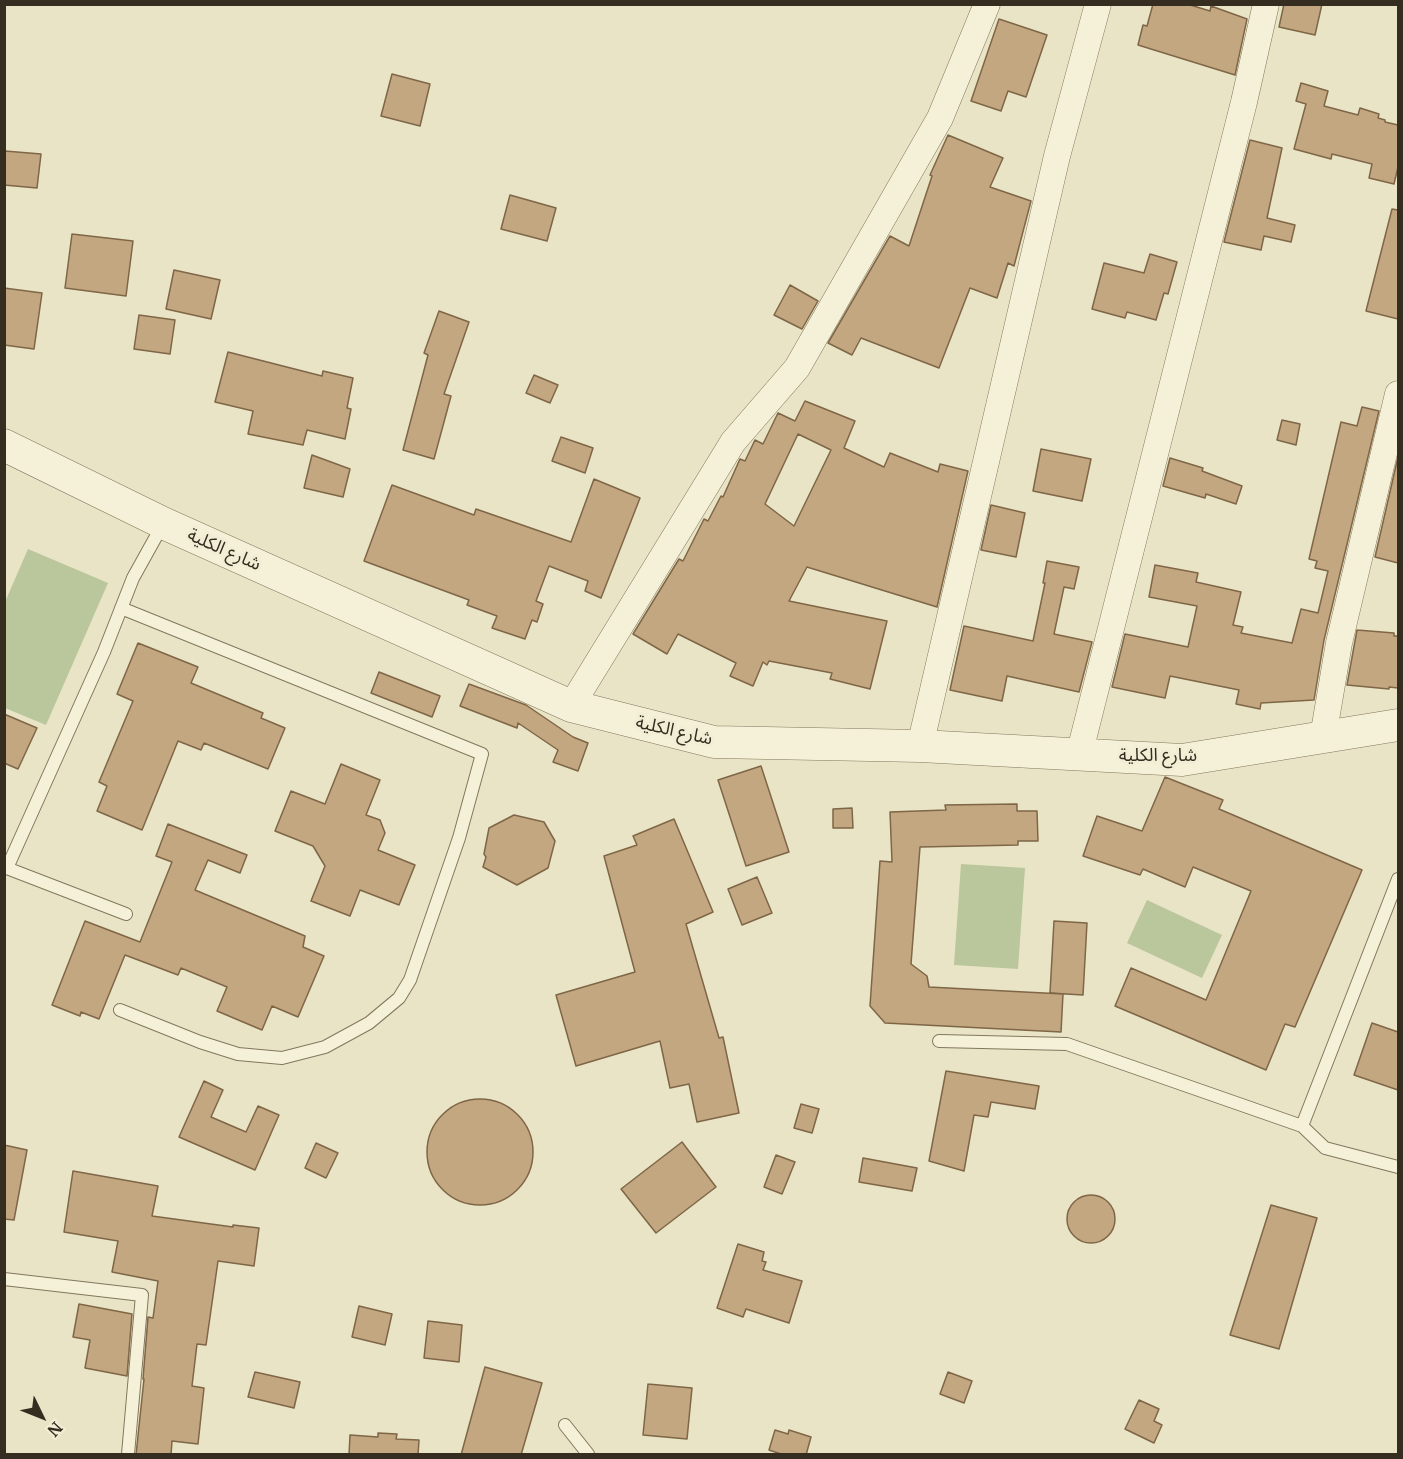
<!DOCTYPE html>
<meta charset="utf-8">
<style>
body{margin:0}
#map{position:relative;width:1403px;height:1459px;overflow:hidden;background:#e9e4c6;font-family:Merriweather,serif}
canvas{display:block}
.frame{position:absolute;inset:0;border:6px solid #342d20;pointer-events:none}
.north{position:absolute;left:12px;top:1387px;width:60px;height:60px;-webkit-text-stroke:4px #f1eed5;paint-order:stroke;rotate:133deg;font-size:16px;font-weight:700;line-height:24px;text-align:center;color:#342d20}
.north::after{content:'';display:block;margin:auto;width:21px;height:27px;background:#342d20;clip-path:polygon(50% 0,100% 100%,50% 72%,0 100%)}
</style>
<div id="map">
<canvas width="1403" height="1459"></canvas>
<div class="frame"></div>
<div class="north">N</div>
</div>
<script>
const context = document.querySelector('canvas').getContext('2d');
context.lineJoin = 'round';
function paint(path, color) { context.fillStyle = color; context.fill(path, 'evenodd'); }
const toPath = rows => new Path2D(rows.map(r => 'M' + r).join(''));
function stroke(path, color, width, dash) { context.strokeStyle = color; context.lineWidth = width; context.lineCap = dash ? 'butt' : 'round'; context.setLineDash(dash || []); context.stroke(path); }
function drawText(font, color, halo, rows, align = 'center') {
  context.font = font + ' Merriweather,"Noto Sans Arabic",serif'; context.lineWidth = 6; context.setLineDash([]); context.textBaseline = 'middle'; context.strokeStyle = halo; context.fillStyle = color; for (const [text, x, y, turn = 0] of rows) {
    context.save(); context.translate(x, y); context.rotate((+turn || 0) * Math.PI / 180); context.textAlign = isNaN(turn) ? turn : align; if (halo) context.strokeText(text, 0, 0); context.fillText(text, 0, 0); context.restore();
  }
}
const green = toPath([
 [28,549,108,583,46,725,5,708,5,602],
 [961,864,1025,868,1018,969,954,965],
 [1147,900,1222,935,1202,978,1127,943]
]);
const building = toPath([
 [1153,4,1187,4,1210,11,1211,6,1247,19,1235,75,1138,45,1143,25,1147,26,1153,4],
 [1284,4,1322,4,1315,35,1279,27,1284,4],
 [999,19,1047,35,1026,97,1008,91,1001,111,971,101,999,19],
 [392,74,430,84,420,126,381,116,392,74],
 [1301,83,1328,91,1324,106,1358,115,1360,108,1379,114,1378,118,1385,120,1385,122,1398,125,1398,167,1394,184,1369,178,1372,164,1332,154,1331,159,1294,149,1306,104,1296,101,1301,83],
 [948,135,1003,158,990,187,1031,201,1014,266,1008,263,997,298,970,288,939,368,861,338,852,355,828,343,890,236,909,246,932,176,930,175,948,135],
 [1250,140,1282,148,1267,218,1295,225,1291,242,1264,236,1261,250,1224,242,1250,140],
 [5,151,41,154,37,188,4,185,5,151],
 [510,195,556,208,547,241,501,229,510,195],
 [1392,209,1398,210,1398,319,1366,311,1392,209],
 [72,234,133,241,126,296,65,288,72,234],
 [1150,254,1177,262,1168,294,1164,293,1156,320,1127,312,1125,318,1092,309,1104,263,1144,273,1150,254],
 [174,270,220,280,211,319,166,309,174,270],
 [790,285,818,301,802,329,774,315,790,285],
 [4,288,42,293,34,349,4,345,4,288],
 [439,311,469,322,444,394,451,396,434,459,403,450,428,355,424,353,439,311],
 [139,315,175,320,170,354,134,349,139,315],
 [228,352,322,376,323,371,353,378,347,408,351,409,345,439,307,430,303,445,248,434,253,411,215,402,228,352],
 [534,375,558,385,550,403,526,393,534,375],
 [805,401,855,421,844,448,884,467,890,453,938,472,940,464,968,471,937,607,807,567,789,601,887,621,870,689,830,679,832,673,769,661,767,665,763,662,753,686,730,676,736,663,678,634,667,654,633,634,679,559,683,561,704,519,708,521,721,496,723,497,740,459,745,461,755,440,763,444,778,413,795,421,805,401],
 [798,434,831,450,794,526,765,504,798,434],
 [1362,407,1379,411,1324,640,1314,700,1261,703,1260,709,1236,704,1239,690,1170,676,1165,698,1112,687,1125,634,1188,647,1197,606,1149,597,1155,565,1198,573,1196,582,1241,592,1233,625,1243,627,1241,633,1292,643,1301,609,1318,613,1328,571,1315,568,1317,561,1309,559,1341,422,1357,426,1362,407],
 [1282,420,1300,424,1296,445,1277,440,1282,420],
 [561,437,593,448,585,473,552,461,561,437],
 [1041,449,1091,459,1082,501,1033,491,1041,449],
 [312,455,350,469,343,497,304,488,312,455],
 [1398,457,1398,563,1375,557,1398,457],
 [1170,458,1203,468,1202,471,1242,486,1236,504,1206,494,1205,498,1163,486,1170,458],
 [594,479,640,498,601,598,585,591,588,581,549,566,536,601,543,604,537,622,532,620,525,639,492,628,497,616,467,605,469,600,364,561,392,485,474,515,476,509,571,542,594,479],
 [991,505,1025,513,1016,557,981,550,991,505],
 [1047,561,1079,567,1074,589,1064,587,1054,634,1092,642,1079,692,1007,676,1002,701,950,690,964,626,1033,641,1045,583,1043,583,1047,561],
 [1357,630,1394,633,1394,636,1398,636,1398,688,1389,687,1389,689,1347,685,1357,630],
 [138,643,198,667,191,683,263,713,261,718,285,728,268,769,204,743,201,750,178,741,142,830,97,811,107,786,99,782,133,701,117,694,138,643],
 [379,672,440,696,432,717,371,693,379,672],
 [469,684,526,705,573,737,588,743,578,771,553,762,558,750,518,723,517,728,460,706,469,684],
 [4,714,37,728,18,769,4,763,4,714],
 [341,764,380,780,366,815,380,820,385,833,378,850,415,865,399,905,360,890,350,916,311,901,325,866,313,846,275,831,291,791,325,804,341,764],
 [761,766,789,852,746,866,718,780,761,766],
 [1165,777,1223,800,1219,809,1362,870,1295,1027,1285,1024,1266,1070,1115,1006,1131,968,1206,1000,1251,891,1193,867,1185,887,1143,869,1140,875,1083,856,1097,816,1142,831,1165,777],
 [1017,804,1017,811,1037,811,1038,841,1018,841,1018,845,920,847,911,964,927,976,929,987,1063,994,1061,1032,885,1023,870,1006,880,861,892,862,890,812,946,810,945,805,1017,804],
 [852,808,853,828,833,828,833,809,852,808],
 [514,815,544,822,555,841,548,868,517,885,483,867,486,857,484,854,489,828,514,815],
 [674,819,713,912,686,924,719,1038,723,1037,739,1113,697,1122,689,1084,670,1088,660,1041,576,1066,556,995,635,972,604,856,637,845,633,836,674,819],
 [168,824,247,855,240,873,208,860,195,890,305,936,303,947,324,956,298,1017,272,1006,262,1030,217,1011,227,987,181,968,178,975,125,955,99,1019,81,1012,80,1016,52,1005,85,921,140,942,172,862,156,856,168,824],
 [757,877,772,913,742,925,728,889,757,877],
 [1054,921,1087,923,1083,995,1050,993,1054,921],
 [1372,1023,1398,1032,1398,1090,1354,1075,1372,1023],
 [946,1071,1039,1086,1035,1109,991,1102,988,1117,974,1115,964,1171,929,1161,946,1071],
 [204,1081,223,1090,211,1117,246,1132,258,1106,279,1115,255,1170,179,1137,204,1081],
 '427 1152a53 53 0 1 1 106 0a53 53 0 1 1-106 0Z',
 [801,1104,819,1109,812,1133,794,1128,801,1104],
 [682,1142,716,1187,656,1233,621,1189,682,1142],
 [316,1143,338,1153,326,1178,305,1168,316,1143],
 [4,1145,27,1150,14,1220,4,1219,4,1145],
 [776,1155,795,1162,782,1194,764,1187,776,1155],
 [863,1158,917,1168,912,1191,859,1182,863,1158],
 [73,1171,158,1186,152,1216,233,1227,233,1225,259,1228,254,1266,218,1261,206,1345,197,1344,192,1386,204,1388,198,1444,172,1441,171,1455,136,1455,144,1379,143,1379,148,1317,153,1318,158,1281,112,1272,118,1241,64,1232,73,1171],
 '1067 1219a24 24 0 1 1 48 0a24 24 0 1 1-48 0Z',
 [1271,1205,1317,1218,1279,1349,1230,1335,1271,1205],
 [738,1244,764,1252,762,1261,766,1262,763,1270,802,1281,789,1323,746,1309,743,1317,717,1308,738,1244],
 [79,1304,132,1314,127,1376,85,1368,90,1340,73,1337,79,1304],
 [359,1306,392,1314,385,1345,352,1337,359,1306],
 [428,1321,462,1325,459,1362,424,1358,428,1321],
 [485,1367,542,1383,521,1455,461,1455,485,1367],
 [255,1372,300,1382,294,1408,248,1397,255,1372],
 [948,1372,972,1381,964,1403,940,1394,948,1372],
 [648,1384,692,1388,687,1439,643,1435,648,1384],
 [1139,1400,1159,1409,1154,1421,1162,1425,1154,1443,1125,1429,1139,1400],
 [775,1430,788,1434,789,1430,811,1437,806,1455,784,1455,769,1450,775,1430],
 [378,1433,397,1434,396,1439,419,1440,418,1455,349,1455,350,1435,378,1437,378,1433]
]);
const service = toPath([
 [4,867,126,914],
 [7,868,104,652,133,578,163,524],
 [120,1010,200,1042,238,1054,282,1058,325,1047,369,1023,399,998,410,980,459,838,482,754,121,608],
 [939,1041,1067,1044,1302,1126,1325,1148,1398,1167],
 [1302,1126,1398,879],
 [4,1279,142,1295,128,1454],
 [565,1425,588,1454]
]);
const minor = toPath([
 [571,706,733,442,797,368,940,118,987,4],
 [1323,737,1339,643,1398,394],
 [920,746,1057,156,1098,4],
 [1079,755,1244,102,1266,4]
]);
const tertiary = toPath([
 [4,445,163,523,571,706,714,742,920,746,1182,760,1398,725]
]);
const streetNames = [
 ["شارع الكلية",224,550,24],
 ["شارع الكلية",674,731,13],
 ["شارع الكلية",1158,756]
];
paint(green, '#bac69b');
paint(building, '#c3a780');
stroke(building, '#7e6646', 1.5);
stroke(service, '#82775e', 14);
stroke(minor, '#82775e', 27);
stroke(tertiary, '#82775e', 33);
stroke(service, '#f5f1d8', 12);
stroke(minor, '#f5f1d8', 26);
stroke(tertiary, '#f5f1d8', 32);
drawText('18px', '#342d20', '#f1eed5', streetNames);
</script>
